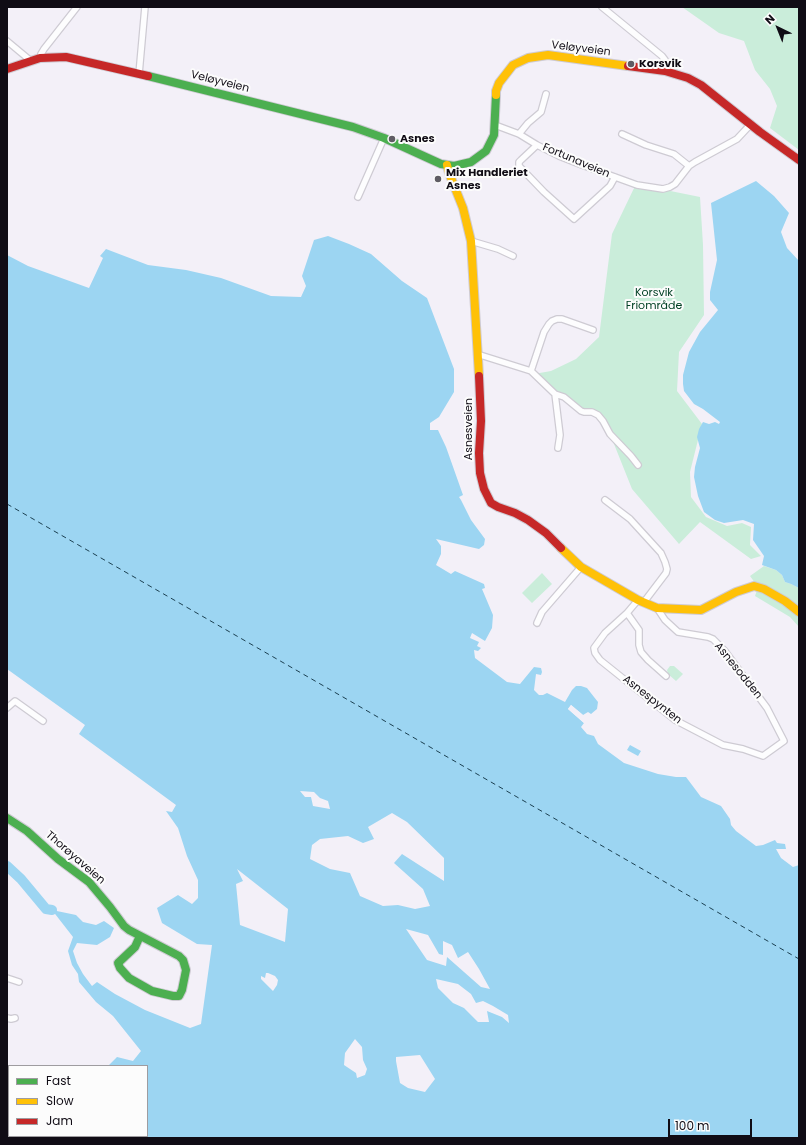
<!DOCTYPE html>
<meta charset="utf-8">
<style>
body{margin:0}
#map{position:relative;width:806px;height:1145px;overflow:hidden;background:#f3f0f8;font-family:Poppins,sans-serif}
canvas{display:block}
.frame{position:absolute;inset:0;border:8px solid #100c15;pointer-events:none}
.legend{position:absolute;left:8px;top:1065px;width:140px;height:72px;box-sizing:border-box;background:#fcfcfc;border:1px solid #9e9ca0;margin:0;padding:5px 7px;list-style:none;font-size:12px;color:#100c15}
.legend li{display:flex;align-items:center;gap:8px;height:20px}
.legend b{width:20px;border:1px solid #9e9ca0}
.north{position:absolute;left:758px;top:8px;width:40px;height:40px;-webkit-text-stroke:3px #fcfcfc;paint-order:stroke;rotate:317deg;font-size:11px;font-weight:700;line-height:16px;text-align:center;color:#100c15}
.north::after{content:'';display:block;margin:auto;width:14px;height:18px;background:#100c15;clip-path:polygon(50% 0,100% 100%,50% 72%,0 100%)}
.scale{position:absolute;left:668px;top:1119px;width:84px;height:18px;box-sizing:border-box;border:2px solid #100c15;border-top:0;padding-left:5px;font-size:12px;line-height:14px;white-space:nowrap;color:#100c15;-webkit-text-stroke:3px #fcfcfc;paint-order:stroke}
</style>
<div id="map">
<canvas width="806" height="1145"></canvas>
<div class="frame"></div>
<ul class="legend">
<li><b style="height:5px;background:#4caf50"></b>Fast</li>
<li><b style="height:5px;background:#ffc107"></b>Slow</li>
<li><b style="height:5px;background:#c62828"></b>Jam</li>
</ul>
<div class="north">N</div>
<div class="scale">100 m</div>
</div>
<script>
const context = document.querySelector('canvas').getContext('2d');
context.lineJoin = 'round';
function paint(path, color) { context.fillStyle = color; context.fill(path, 'evenodd'); }
const toPath = rows => new Path2D(rows.map(r => 'M' + r).join(''));
function stroke(path, color, width, dash) { context.strokeStyle = color; context.lineWidth = width; context.lineCap = dash ? 'butt' : 'round'; context.setLineDash(dash || []); context.stroke(path); }
function drawText(font, color, halo, rows, align = 'center') {
  context.font = font + ' Poppins,sans-serif'; context.lineWidth = 4; context.setLineDash([]); context.textBaseline = 'middle'; context.strokeStyle = halo; context.fillStyle = color; for (const [text, x, y, turn = 0] of rows) {
    context.save(); context.translate(x, y); context.rotate((+turn || 0) * Math.PI / 180); context.textAlign = isNaN(turn) ? turn : align; if (halo) context.strokeText(text, 0, 0); context.fillText(text, 0, 0); context.restore();
  }
}
const green = toPath([
 [682,7,799,7,799,128,798,131,799,132,799,150,770,128,777,106,770,89,755,70,744,41,719,33],
 [636,184,700,197,703,245,704,315,679,352,677,391,702,424,690,472,691,497,706,517,727,526,742,523,751,527,750,545,761,556,751,559,700,522,679,544,632,489,610,434,596,414,584,412,555,394,534,374,551,371,576,359,599,337,612,234],
 [764,566,776,570,782,575,785,582,791,584,799,588,799,627,790,617,755,596,758,587,750,576],
 [542,573,552,584,532,603,522,593],
 [670,666,674,666,683,674,676,681,668,674,667,670]
]);
const water = toPath([
 [756,181,774,196,789,213,781,232,787,248,799,261,799,588,791,584,785,582,782,575,776,570,762,565,764,556,753,540,754,524,743,520,724,523,715,520,704,512,698,496,694,477,695,467,700,448,697,437,699,429,703,422,709,424,715,422,719,424,720,422,703,409,694,404,684,391,683,384,683,375,689,352,700,332,718,310,710,300,710,292,717,260,711,203],
 [328,236,349,244,371,254,402,281,427,298,454,369,454,392,439,417,430,423,430,430,438,430,446,447,463,495,459,497,461,500,471,520,485,539,484,545,479,549,436,539,441,546,441,554,436,565,451,574,455,571,484,584,485,588,482,589,493,615,492,628,485,641,472,633,470,638,479,642,477,646,481,648,478,651,474,650,475,658,507,682,520,684,534,667,541,668,542,672,541,675,536,674,534,690,539,695,543,695,547,693,565,702,572,690,576,686,581,686,587,688,594,697,598,702,597,709,591,714,588,712,583,715,571,705,568,709,584,723,581,727,587,734,594,736,598,744,624,763,658,774,676,777,686,777,701,797,721,806,730,819,731,825,736,831,756,846,763,845,775,840,777,843,785,844,786,849,776,849,781,858,793,867,799,865,799,1138,135,1138,140,1136,147,1136,147,1066,108,1066,117,1057,133,1061,141,1051,113,1016,96,1002,79,982,78,974,72,965,68,951,73,937,52,910,76,915,83,922,96,925,104,921,114,928,110,937,97,945,77,943,73,951,77,963,83,974,92,986,97,982,115,994,145,1010,190,1028,201,1024,212,945,197,944,162,923,157,908,178,895,192,904,198,898,198,880,187,856,178,828,166,811,172,812,176,805,79,734,85,725,7,669,7,255,28,266,89,288,103,258,100,256,106,249,148,265,186,270,221,278,271,296,301,297,306,286,302,276,314,240],
 [300,791,314,792,320,798,328,801,330,809,313,806,311,797,305,797],
 [392,813,407,822,444,858,444,881,402,854,394,863,423,889,430,906,415,909,398,905,383,906,360,896,350,873,330,869,310,859,312,845,320,839,348,836,363,843,374,839,368,827],
 [237,869,288,909,285,942,240,925,236,884,243,881],
 [406,929,428,935,439,954,443,955,443,941,452,945,458,958,468,952,479,969,490,989,481,987,447,957,446,966,427,960],
 [266,973,268,973,275,976,278,980,277,985,273,991,261,979,261,976,265,978],
 [436,979,458,984,471,994,476,1003,483,1001,493,1006,508,1015,509,1023,502,1017,487,1011,489,1022,478,1022,464,1008,453,1003,438,988],
 [355,1039,362,1047,363,1060,367,1069,365,1075,357,1078,356,1073,344,1065,345,1053],
 [420,1055,435,1079,425,1092,408,1088,400,1083,396,1061,396,1057],
 [630,745,641,751,638,756,627,750],
 [17,1136,112,1136,111,1138,17,1138]
]);
const pier = toPath([
 [571,705,583,715,583,717,571,709,584,720,584,723,568,709]
]);
const river = toPath([
 [7,866,21,879,46,909,52,910]
]);
const ferry = toPath([
 [7,504,799,959]
]);
const street = toPath([
 [602,7,662,56,665,60,666,65,665,71],
 [7,41,31,61],
 [40,58,41,54,44,49,77,7],
 [139,74,145,7],
 [495,125,519,134,537,145,559,156,582,165,637,185,663,189,670,187,675,184,689,166,695,162,737,139,751,124],
 [519,134,528,123,541,112,546,94],
 [622,134,646,145,674,154,689,166],
 [537,145,521,160,519,162,519,166,544,192,574,219,610,186,615,177],
 [358,197,384,138],
 [471,241,498,249,513,256],
 [477,354,531,371,555,394,560,435,558,448],
 [531,371,544,332,549,324,552,321,557,319,562,319,593,330],
 [555,394,564,397,581,411,584,412,592,412,598,415,603,421,610,434,631,456,638,465],
 [605,500,630,519,661,553,665,562,667,569,666,573,644,602],
 [638,600,627,613,639,630,639,645,641,652,648,660,666,676],
 [627,613,605,633,594,648,595,653,600,660,675,720,723,745,743,749,763,756,784,741,767,708,724,650,713,639,708,637,678,632,665,620,657,608],
 [537,623,542,612,581,567],
 [7,708,15,701,43,721],
 [7,978,19,982],
 [7,1018,11,1019,15,1018]
]);
const fast = toPath([
 [148,76,353,127,384,138,441,164,454,166,471,162,486,151,494,135,496,95],
 [7,818,27,831,58,859,89,882,110,907,124,926,129,930,179,956,183,960,186,970,182,990,179,996,173,996,152,991,129,978,120,968,118,963,135,947,140,936]
]);
const slow = toPath([
 [496,95,496,91,499,83,513,65,528,58,548,55,628,66],
 [447,165,449,173,463,208,471,241,479,376],
 [561,548,581,567,638,600,657,608,701,610,736,592,754,586,764,589,785,601,799,612]
]);
const jam = toPath([
 [628,66,665,71,688,78,701,85,760,132,799,160],
 [7,69,40,58,66,57,148,76],
 [479,376,481,421,479,453,480,473,484,489,491,503,498,507,515,513,528,520,546,533,561,548]
]);
const markers = [
 [631,64,4,"#5f5c64"],
 [392,139,4,"#5f5c64"],
 [438,179,4,"#5f5c64"]
];
const streetNames = [
 ["Veløyveien",581,49,7],
 ["Veløyveien",220,82,14],
 ["Fortunaveien",576,161,23],
 ["Asnesveien",469,429,-90],
 ["Asnesodden",738,671,51],
 ["Asnespynten",652,700,38],
 ["Thorøyaveien",75,858,41]
];
const poiNames = [
 ["Korsvik",639,64],
 ["Asnes",400,139],
 ["Mix Handleriet",446,173],
 ["Asnes",446,186]
];
const parkNames = [
 ["Korsvik",654,293],
 ["Friområde",654,306]
];
paint(green, '#caedda');
paint(water, '#9cd5f2');
paint(pier, '#f3f0f8');
stroke(river, '#9cd5f2', 10);
stroke(ferry, '#1c4152', 1, [5, 4]);
stroke(street, '#cecbd3', 8);
stroke(fast, '#cecbd3', 10);
stroke(slow, '#cecbd3', 10);
stroke(jam, '#cecbd3', 10);
stroke(street, '#fdfdfe', 5.5);
stroke(fast, '#4caf50', 8);
stroke(slow, '#ffc107', 8);
stroke(jam, '#c62828', 8);
for (const [x, y, r, color] of markers) { const dot = new Path2D(); dot.arc(x, y, r, 0, 2 * Math.PI); context.fillStyle = color; context.fill(dot); stroke(dot, '#fcfcfc', 1.5); }
drawText('11px', '#100c15', '#fcfcfc', streetNames);
drawText('bold 11px', '#100c15', '#fcfcfc', poiNames, 'left');
drawText('11px', '#014024', '#fcfcfc', parkNames);
</script>
